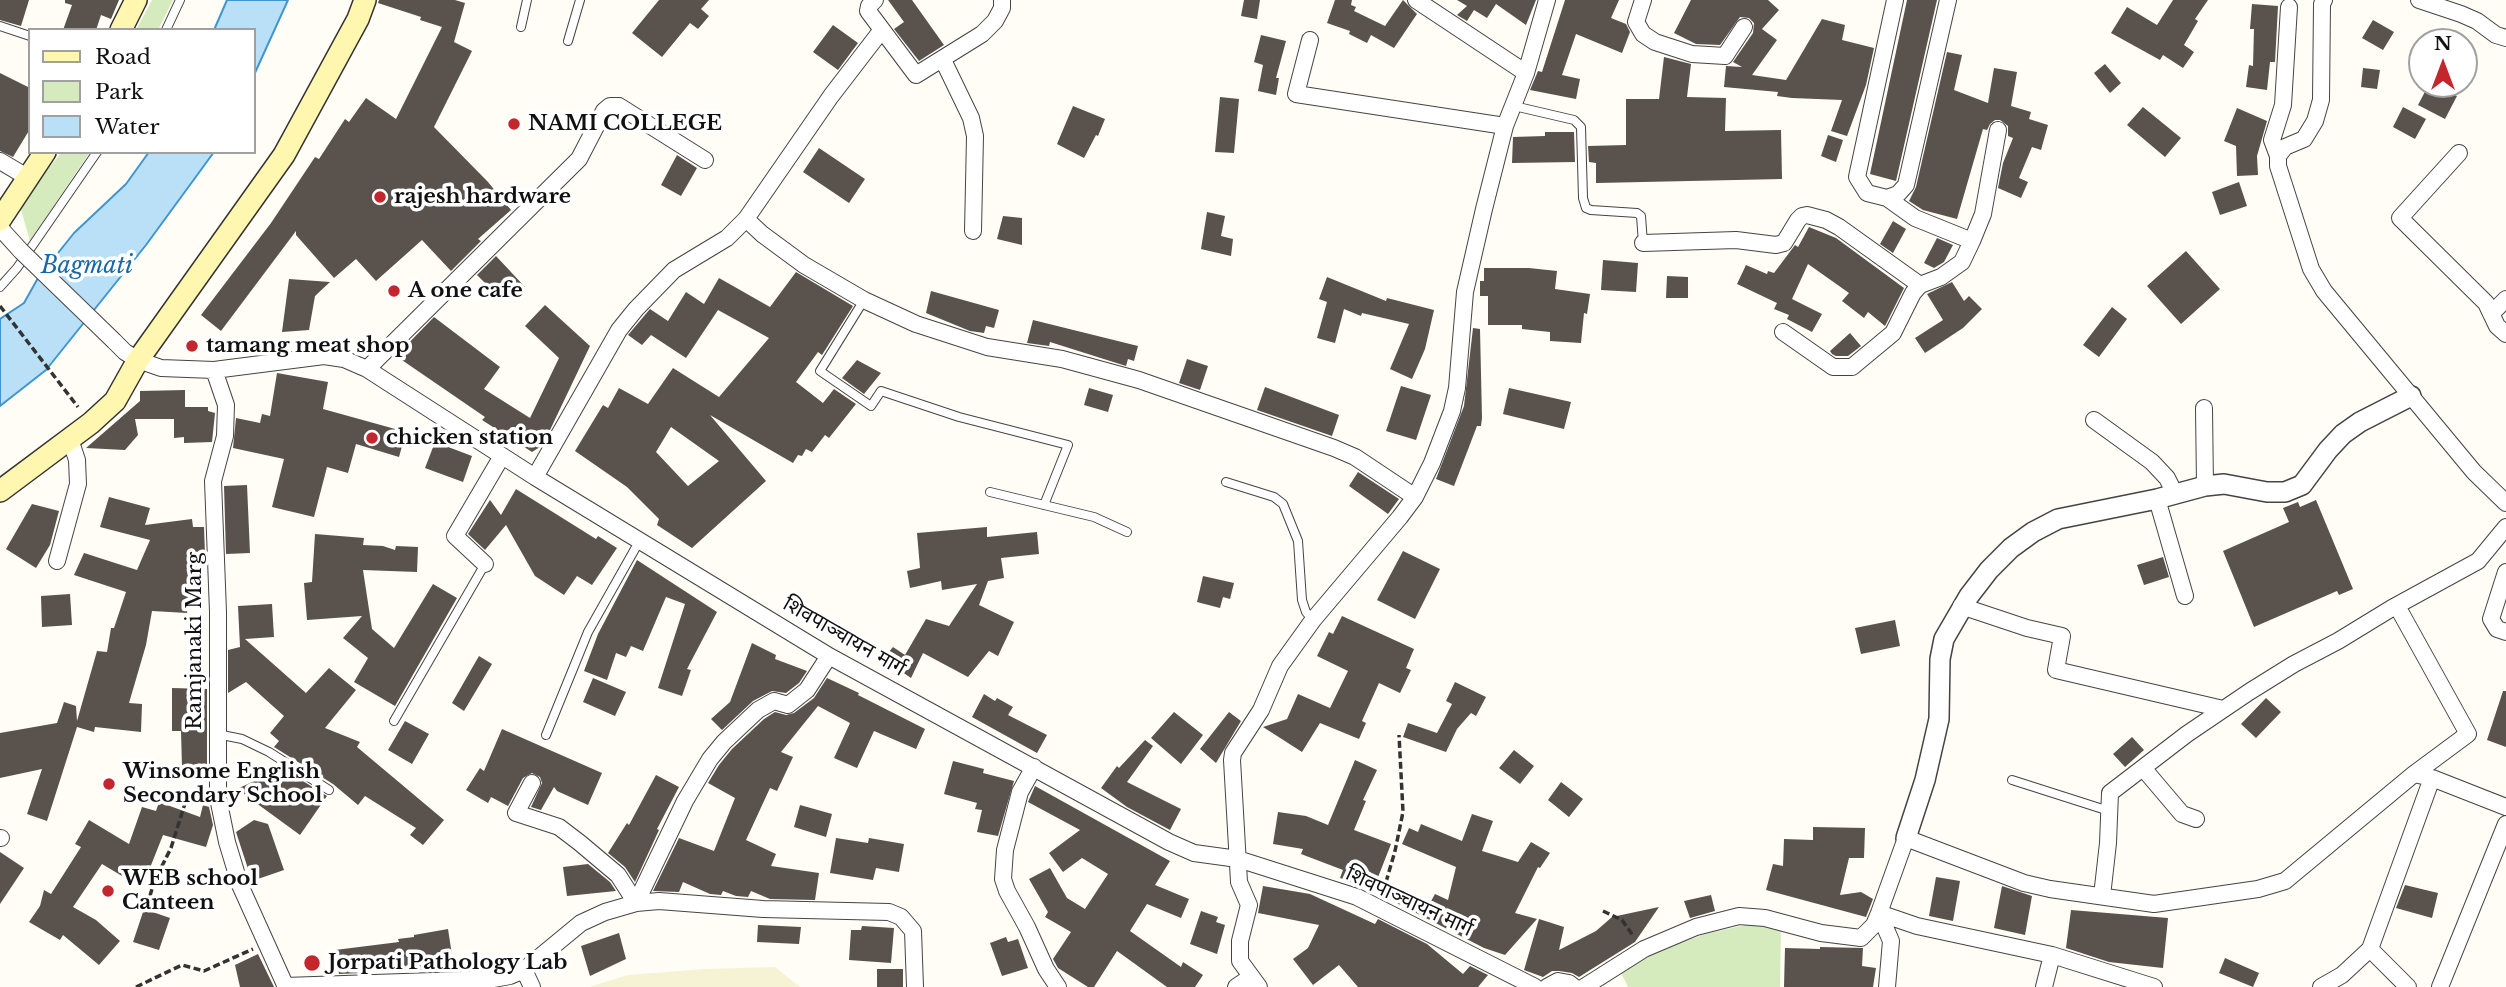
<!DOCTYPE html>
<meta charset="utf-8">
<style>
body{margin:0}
#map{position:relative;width:2506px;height:987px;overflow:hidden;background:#fffdf5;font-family:"Libre Baskerville",serif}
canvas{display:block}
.legend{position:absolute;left:28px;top:28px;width:228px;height:126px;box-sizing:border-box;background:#fff;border:2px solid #a0a0a0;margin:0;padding:9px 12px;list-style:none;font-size:21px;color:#111}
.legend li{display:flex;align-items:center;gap:14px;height:35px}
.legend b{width:35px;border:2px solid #a0a0a0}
.north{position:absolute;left:2408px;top:28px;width:70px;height:70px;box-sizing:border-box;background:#fff;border:2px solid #a0a0a0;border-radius:50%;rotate:0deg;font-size:19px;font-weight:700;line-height:28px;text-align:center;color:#111}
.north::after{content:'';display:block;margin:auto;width:24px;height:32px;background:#c4262e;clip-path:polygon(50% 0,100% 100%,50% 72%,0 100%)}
</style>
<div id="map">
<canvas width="2506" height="987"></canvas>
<ul class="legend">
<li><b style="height:9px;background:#fff6b0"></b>Road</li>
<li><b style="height:19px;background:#d5ebbd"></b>Park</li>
<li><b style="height:19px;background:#b9e0f7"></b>Water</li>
</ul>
<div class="north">N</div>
</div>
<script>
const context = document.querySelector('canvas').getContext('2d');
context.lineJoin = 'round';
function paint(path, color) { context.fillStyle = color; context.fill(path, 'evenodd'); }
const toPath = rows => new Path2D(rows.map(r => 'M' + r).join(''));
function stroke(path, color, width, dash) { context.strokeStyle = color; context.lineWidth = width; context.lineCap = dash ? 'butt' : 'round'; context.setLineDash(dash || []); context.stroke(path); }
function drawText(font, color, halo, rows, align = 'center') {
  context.font = font + ' "Libre Baskerville","Noto Sans Devanagari",serif'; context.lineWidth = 7; context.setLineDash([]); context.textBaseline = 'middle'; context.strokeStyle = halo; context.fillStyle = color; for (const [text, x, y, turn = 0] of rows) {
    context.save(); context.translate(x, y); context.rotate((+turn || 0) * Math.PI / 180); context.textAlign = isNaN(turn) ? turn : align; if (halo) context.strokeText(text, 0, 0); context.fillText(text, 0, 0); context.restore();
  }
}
const farmland = toPath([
 [775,967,800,987,589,987,628,975,704,969]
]);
const green = toPath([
 [152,0,173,0,158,30,136,30],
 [62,152,90,152,30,241,19,203],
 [1745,925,1781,925,1780,987,1628,987,1620,971,1656,952,1705,934]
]);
const water = toPath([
 [227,0,288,0,254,75,254,30,214,30,227,0],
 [149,152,214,152,146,245,46,370,0,406,0,319,24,303,38,278,74,233,126,184,149,152]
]);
const building = toPath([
 [0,0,29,0,21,26,0,20],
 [65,0,119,0,111,19,101,15,96,30,63,30,72,5,65,3],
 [379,0,455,0,465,3,454,42,472,51,434,127,488,182,511,210,478,239,481,241,451,271,422,240,376,281,356,259,334,278,296,235,296,231,221,331,201,315,271,223,315,157,319,159,345,119,349,122,366,98,396,119,442,27,420,20,421,17,378,3],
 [659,0,709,0,701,9,709,16,698,29,690,23,662,57,632,33],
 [888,0,912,0,944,45,919,61,894,29,904,22],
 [1244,0,1260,0,1257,19,1241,16],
 [1335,0,1352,0,1351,5,1356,7,1354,11,1385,26,1403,0,1417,14,1394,48,1371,35,1367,43,1349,34,1350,31,1327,23],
 [1457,0,1536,0,1526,25,1496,4,1487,18,1474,10,1467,21,1457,15,1467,6],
 [1565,0,1619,0,1611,18,1626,24,1630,32,1622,53,1576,34,1562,75,1580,79,1576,99,1530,90,1538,71,1542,72],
 [1691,0,1768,0,1779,10,1762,29,1777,40,1752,75,1786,80,1822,19,1845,25,1842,40,1874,48,1866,85,1847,136,1831,131,1842,100,1792,98,1777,96,1778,92,1724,87,1726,66,1742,67,1733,62,1753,33,1754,23,1749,18,1740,17,1720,45,1696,44,1674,33],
 [1907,0,1937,0,1896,181,1870,174],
 [2173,0,2208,0,2195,19,2198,21,2184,45,2194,52,2183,68,2163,55,2160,60,2111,33,2127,7,2157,25],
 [2252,4,2278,6,2275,62,2270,62,2267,90,2246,87,2249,65,2253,66,2254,29,2250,29],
 [2373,20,2394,32,2383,50,2362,38],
 [833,25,858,43,838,70,813,52],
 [1261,35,1286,41,1276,78,1279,78,1276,95,1258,91,1263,65,1254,62],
 [1947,52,1962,55,1954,90,1988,103,1994,68,2017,72,2011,106,2031,112,2029,119,2048,125,2041,150,2032,147,2019,178,2028,182,2021,198,1998,188,2003,163,2013,138,2008,136,2008,126,2000,120,1995,120,1990,124,1987,130,1983,129,1957,219,1923,210,1909,201,1916,187],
 [1664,57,1691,64,1687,97,1726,98,1725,131,1781,130,1782,179,1596,183,1596,163,1589,162,1588,146,1626,145,1626,99,1659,99],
 [2105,64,2121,83,2110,93,2094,73],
 [2363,68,2380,70,2377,89,2361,87],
 [0,73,30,88,30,129,13,157,0,151],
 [2429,84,2434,84,2457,96,2445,119,2418,105],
 [1220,97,1239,99,1234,153,1215,152],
 [1073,106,1105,119,1098,136,1096,135,1084,158,1057,144],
 [2143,107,2181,138,2165,157,2127,125],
 [2403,107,2426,119,2415,139,2393,127],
 [2237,108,2267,121,2257,156,2258,175,2237,176,2236,146,2224,141],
 [1545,132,1574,132,1575,162,1512,163,1513,137,1545,136],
 [1828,135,1843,140,1836,162,1821,156],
 [819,148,865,179,849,203,803,172],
 [677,155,697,168,681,196,661,185],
 [2239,182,2247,206,2220,215,2212,192],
 [1207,212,1225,216,1221,236,1233,239,1231,256,1201,249],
 [1003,216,1022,218,1022,245,997,239],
 [1893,221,1906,229,1893,253,1880,244],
 [1809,227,1836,238,1904,288,1885,326,1868,312,1864,318,1842,301,1849,293,1808,264,1792,299,1822,314,1812,332,1787,319,1789,315,1774,309,1777,303,1737,284,1746,265,1767,274,1768,271,1774,273,1795,245,1798,247],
 [1937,238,1953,245,1944,262,1934,268,1924,263],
 [2186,251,2220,289,2181,324,2147,286],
 [496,256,525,287,513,295,501,299,477,275],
 [1603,260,1638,263,1636,292,1601,290],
 [1484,268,1529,268,1557,271,1555,289,1590,294,1587,314,1584,313,1581,343,1550,341,1550,332,1522,329,1522,325,1488,325,1488,296,1480,296,1480,281,1484,281],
 [796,272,853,306,822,355,818,352,796,382,823,403,834,389,856,404,829,438,825,435,812,452,806,449,802,456,798,455,793,463,710,415,766,481,692,548,657,525,659,519,627,487,575,451,603,405,608,408,619,388,648,404,673,368,719,397,769,338,718,310,686,358,651,335,642,345,628,335,650,309,668,321,686,292,704,304,719,278,770,307],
 [671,427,719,461,688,486,656,452],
 [1667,276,1688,277,1688,298,1666,298],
 [1327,277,1386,301,1387,298,1434,310,1425,349,1412,379,1390,369,1409,324,1362,313,1361,316,1344,309,1335,343,1317,338,1327,302,1319,299],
 [289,279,330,282,315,296,309,330,282,332],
 [1952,282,1964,301,1969,296,1982,309,1963,328,1925,353,1915,338,1943,320,1927,294],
 [931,291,999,310,994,328,986,326,984,333,970,331,926,313],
 [545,305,590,346,550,430,540,447,532,452,482,420,485,417,396,356,434,317,500,367,484,389,530,418,559,358,525,326],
 [2112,307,2127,319,2099,357,2083,345],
 [1033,320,1138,346,1134,361,1128,359,1126,366,1050,342,1049,346,1027,343],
 [1473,328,1480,329,1482,418,1481,426,1477,426,1454,486,1436,479,1464,406],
 [1850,333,1861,346,1848,356,1836,356,1832,354,1830,351],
 [1187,359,1208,366,1200,390,1179,383],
 [857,360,881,373,864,394,842,378],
 [277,373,328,382,323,409,406,432,399,457,356,444,348,473,327,467,314,517,272,507,284,459,233,448,236,418,260,423,262,414,270,416],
 [1401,386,1431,395,1416,440,1386,431],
 [1265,387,1339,415,1332,436,1257,410],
 [1089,388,1113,395,1108,412,1084,405],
 [1509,388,1571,402,1564,429,1503,414],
 [185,390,185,407,208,407,208,411,215,413,212,442,184,443,184,437,174,438,174,419,135,419,138,435,125,450,86,448,140,401,140,391],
 [435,442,472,456,463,482,425,468],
 [1358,472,1399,499,1388,514,1349,486],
 [247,485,250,553,226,554,224,486],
 [516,489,596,539,598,536,617,548,592,585,577,576,564,595,535,576,506,525,485,550,468,534,490,500,501,515],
 [109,497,150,508,145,525,192,519,193,527,204,527,205,555,198,556,201,576,190,577,187,613,152,611,146,645,129,703,142,704,141,732,95,727,94,732,77,727,47,821,27,814,42,769,0,778,0,733,57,723,64,702,76,706,77,721,97,651,107,652,111,628,114,628,126,592,74,575,84,553,137,570,150,540,100,527],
 [2316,500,2353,589,2339,595,2337,591,2254,627,2223,551,2289,522,2283,508,2298,502,2300,507],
 [32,504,59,511,50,545,36,568,6,549],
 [987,527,987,537,1037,532,1039,554,1001,558,1004,578,988,581,979,605,1014,622,998,656,989,651,968,677,923,653,911,678,883,659,893,647,905,655,926,619,949,626,977,584,942,590,941,581,910,588,907,571,920,568,917,533],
 [315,534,364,538,363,545,383,546,395,550,396,546,418,547,417,572,363,570,372,629,394,648,433,584,457,598,395,706,354,682,368,658,343,638,362,616,307,620,304,583,312,582],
 [1403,551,1440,569,1415,619,1377,600],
 [2163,557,2169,577,2144,585,2137,565],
 [637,560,717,612,687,669,691,670,682,696,658,688,685,604,666,597,643,651,631,646,626,657,616,653,607,680,584,671,598,634],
 [1203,576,1234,583,1230,599,1223,597,1220,608,1197,602],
 [70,594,72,625,42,627,41,596],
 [272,604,274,637,245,639,306,693,329,668,356,690,325,728,360,742,357,747,444,820,423,845,410,835,416,828,365,796,358,805,333,784,274,747,279,741,270,733,284,716,246,682,228,693,228,650,240,647,238,606],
 [1342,616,1414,649,1406,668,1411,670,1400,693,1379,683,1362,721,1366,723,1359,739,1320,723,1302,752,1263,727,1287,719,1298,694,1330,708,1348,671,1317,656,1329,632,1333,634],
 [1895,620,1900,646,1861,654,1855,628],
 [752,643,776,655,775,659,807,671,799,683,786,693,772,691,753,701,722,730,711,719,730,702],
 [479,656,492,664,464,711,452,703],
 [593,678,626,692,615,716,583,702],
 [827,678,859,693,858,695,925,729,916,749,874,731,857,768,834,758,850,723,818,706,781,752,793,757,777,791,770,788,746,840,776,854,771,866,819,873,815,900,770,899,751,891,748,897,736,896,723,891,721,895,710,894,683,882,679,892,653,891,679,838,714,851,735,798,708,783,719,765,732,749,764,719,775,712,786,715,794,713,814,698],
 [1455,682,1486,697,1476,716,1471,713,1457,729,1446,752,1403,737,1408,723,1437,733,1452,704,1446,701],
 [172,688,207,689,207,767,182,767,181,731,172,731],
 [2503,691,2506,691,2506,747,2487,740],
 [984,694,995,701,997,698,1013,707,1008,715,1047,735,1037,753,972,717],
 [2266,698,2281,712,2256,738,2241,724],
 [1174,712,1203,735,1181,764,1151,738],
 [1229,712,1241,721,1216,763,1200,749],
 [405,721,429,734,412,764,388,750],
 [502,729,602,773,588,805,557,791,554,787,541,810,531,807,542,783,540,777,532,773,523,778,508,806,491,797,488,803,466,790,480,768,484,771],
 [2132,737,2144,750,2125,767,2113,754],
 [1145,740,1153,746,1127,782,1181,809,1170,830,1127,807,1101,788,1117,766,1119,768],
 [1514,750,1534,766,1520,784,1499,768],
 [1355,760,1377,770,1363,800,1366,801,1354,830,1391,844,1373,890,1340,878,1343,870,1301,854,1303,849,1273,844,1278,812,1306,816,1328,825],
 [953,761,984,769,983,773,1014,781,998,836,977,832,982,810,975,809,977,803,944,794],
 [282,768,327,796,300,835,237,789],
 [656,775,679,787,657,829,659,830,635,882,625,867,608,853,627,823,629,825],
 [1561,782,1583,799,1569,817,1548,800],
 [1035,786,1170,861,1155,885,1189,899,1181,918,1147,904,1130,931,1181,967,1183,962,1203,975,1195,987,1167,987,1117,951,1094,987,1088,987,1058,968,1053,959,1071,932,1045,917,1048,912,1029,879,1050,868,1067,898,1085,909,1108,874,1082,858,1063,872,1049,853,1080,830,1028,802],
 [159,802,200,817,203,805,209,807,213,825,206,847,163,835,142,888,102,864,73,907,96,920,120,941,99,965,63,935,60,940,29,922,40,906,44,890,51,894,81,847,75,844,89,820,129,844,142,807,156,811],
 [800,805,832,814,826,837,794,827],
 [1472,814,1493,821,1482,851,1518,862,1531,842,1550,853,1540,868,1538,867,1515,913,1537,919,1505,955,1484,948,1389,899,1396,886,1430,903,1435,894,1448,900,1456,867,1402,844,1409,828,1418,832,1421,824,1462,841],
 [254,820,268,824,284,870,252,881,236,832],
 [1813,827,1865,828,1864,858,1849,858,1840,895,1861,892,1873,899,1866,917,1766,890,1773,864,1783,866,1784,839,1813,840],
 [836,838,868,843,869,838,904,844,899,872,876,868,873,880,830,873],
 [0,852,24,868,0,904],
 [588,864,610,882,616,891,567,896,563,867],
 [1936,877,1960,881,1953,921,1929,916],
 [2405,885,2438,893,2432,918,2396,908],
 [1263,886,1310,894,1375,924,1378,919,1427,944,1463,974,1470,966,1488,975,1478,987,1358,987,1339,965,1313,985,1293,959,1308,948,1319,925,1258,913],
 [2002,886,2032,896,2025,935,1994,928],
 [1711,895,1715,911,1690,918,1684,901],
 [1659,907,1635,942,1579,977,1572,973,1559,971,1552,971,1543,977,1524,970,1539,919,1564,927,1559,950,1596,931,1612,917],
 [144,909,170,918,159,950,133,942],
 [2071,910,2168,918,2163,968,2109,962,2066,948],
 [1201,911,1218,917,1216,922,1225,925,1217,954,1190,944],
 [758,925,801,927,799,944,757,942],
 [862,926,894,928,891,963,849,960,851,930,861,930],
 [448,929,454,968,394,971,393,965,362,971,362,973,339,974,335,950,399,942,398,939,414,937,414,935],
 [619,933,626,959,590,976,581,946],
 [1006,937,1008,942,1018,939,1028,968,1002,976,990,943],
 [1820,947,1863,948,1862,966,1876,968,1873,987,1784,987,1785,948,1820,949],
 [258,954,274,987,240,987,235,965],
 [2225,958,2259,973,2253,987,2219,973],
 [877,969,903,969,903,987,877,987]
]);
const path = toPath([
 [0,306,78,407],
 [1379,890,1386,882,1395,851,1403,812,1399,735],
 [147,906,154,882,171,848,187,797,202,797],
 [1603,911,1622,920,1634,937],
 [136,987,182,965,204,971,253,949]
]);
const service = toPath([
 [0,26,30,36],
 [521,27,527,0],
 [166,30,180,0],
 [568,41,580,0],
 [1514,106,1574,120,1581,127,1583,198,1586,208,1591,210,1637,213,1641,216,1643,243],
 [0,287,17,268,97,152],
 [864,300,820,371,871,406,881,391,959,417,1068,445,1044,505],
 [1226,482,1274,497,1283,504,1298,541,1302,600,1306,612,1313,620],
 [990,492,1094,517,1127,532],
 [394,721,485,564],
 [217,734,242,739,269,752,329,790],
 [546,735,588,632,640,540],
 [2012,780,2109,811]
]);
const minor = toPath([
 [875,0,869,6,868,11,916,75,982,34,995,21,1002,8,1002,0],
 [1416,0,1526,73],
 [1643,0,1636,22,1643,34,1655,42,1692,54,1725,56,1744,27],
 [1895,0,1857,177,1867,193,1887,198,1898,194,1906,185,1948,0],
 [2324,0,2322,4,2321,100,2315,121,2304,139,2285,147,2278,156,2278,166,2311,269,2324,291,2474,472,2506,503],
 [2419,0,2461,14,2477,21,2496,35,2506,38],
 [1310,40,1296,94,1505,126],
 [943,60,971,118,975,136,973,231],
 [2459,153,2400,218,2486,303,2497,326,2506,334],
 [2278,156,2272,140,2283,105,2289,7],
 [0,161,27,177],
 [1887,198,1915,218,1972,241,1983,214,1998,130],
 [746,219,762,234,804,265,864,300,916,324,987,347,1062,359,1139,380,1334,448,1355,457,1415,497],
 [0,228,21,251],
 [1643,243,1736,240,1776,245,1784,243,1798,220,1802,216,1807,215,1826,220,1839,227,1920,285],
 [2491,314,2506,299],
 [1783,332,1833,367,1852,367,1893,333,1913,293,1920,285,1941,277,1962,262,1972,241],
 [114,341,125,352,138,360,161,368,214,370,324,356,344,359,367,369,535,477,829,656,1169,842,1194,853,1238,859,1357,897,1535,987],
 [367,369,579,159,604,111,610,106,619,106,705,160],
 [214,370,226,405,225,436,213,481,218,612,218,798,227,842,240,885,286,987],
 [2204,408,2205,486],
 [2094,420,2152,462,2167,478,2175,494],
 [535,477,619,330,636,309,674,270,727,238,746,219,831,96,881,31],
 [2157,499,2185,596],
 [57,561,78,484,77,460,70,439],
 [485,564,455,536,502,456],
 [2506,572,2491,619,2497,629,2506,632],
 [1961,606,2027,628,2062,636,2056,670,2223,709],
 [2397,606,2468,734,2414,774],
 [1034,767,1020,792,1005,850,1003,879,1007,891,1027,927,1046,969,1058,987],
 [2143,768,2182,814,2196,819],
 [532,783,516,813,559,827,580,843,618,875,636,903],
 [0,838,1,838],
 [2102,896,2108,843,2110,793,2187,734,2249,692,2294,664,2338,641,2392,608,2478,561,2506,527],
 [636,903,685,801,710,759,724,742,758,710,774,701,788,705,807,690,829,656],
 [1879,913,1917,926,2052,955,2154,987],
 [1879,913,1891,941,1887,987],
 [524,970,532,987],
 [285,986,493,979,510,976,524,970,581,923,605,912,636,903,659,901,763,909,889,912,901,917,913,931,915,987],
 [1236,987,1251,977],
 [1259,987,1240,961,1240,941,1249,905,1239,882,1232,760,1233,753,1261,710,1280,666,1313,620,1400,517,1415,497,1432,463,1452,411,1457,388,1465,292,1484,209,1505,126,1526,73,1547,0],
 [1547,987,1558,981,1569,983,1574,987],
 [1584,987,1644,949,1696,927,1739,916,1765,918,1821,933,1861,938,1874,925,1879,913,1906,838,2024,883,2050,889,2154,904,2258,889,2285,881,2414,774,2432,778],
 [2044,987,2052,955],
 [2321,987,2342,975,2370,949],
 [2408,987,2370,949,2432,778,2506,807],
 [2440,987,2506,824]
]);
const tertiary = toPath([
 [1906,838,1925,780,1939,719,1940,659,1944,639,1969,596,1989,570,2011,548,2033,532,2058,519,2157,499,2205,486,2224,484,2267,492,2285,492,2302,485,2328,450,2343,434,2360,422,2411,396]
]);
const secondary = toPath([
 [121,30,136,0],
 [0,220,45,152],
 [0,491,91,423,115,401,138,360,284,155,358,19,365,0]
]);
const minorBridge = toPath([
 [21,251,114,341]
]);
const markers = [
 [514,124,7,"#c4262e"],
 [380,197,7,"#c4262e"],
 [394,291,7,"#c4262e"],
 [192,346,7,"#c4262e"],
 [372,438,7,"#c4262e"],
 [109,784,7,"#c4262e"],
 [108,891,7,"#c4262e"],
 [312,963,9,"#c4262e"]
];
const poiNames = [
 ["NAMI COLLEGE",528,124],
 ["rajesh hardware",394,197],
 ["A one cafe",408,291],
 ["tamang meat shop",206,346],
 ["chicken station",386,438],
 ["Winsome English",123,772],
 ["Secondary School",123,796],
 ["WEB school",122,879],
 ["Canteen",122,903],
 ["Jorpati Pathology Lab",328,963]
];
const streetNames = [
 ["शिवपाञ्चायन मार्ग",844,637,30],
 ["Ramjanaki Marg",195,641,-90],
 ["शिवपाञ्चायन मार्ग",1409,902,25]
];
const waterNames = [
 ["Bagmati",87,267]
];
paint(farmland, '#f6f3d4');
paint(green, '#d5ebbd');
paint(water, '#b9e0f7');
stroke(water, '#3f96cf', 2);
paint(building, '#5a524d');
stroke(service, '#444', 10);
stroke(minor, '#444', 18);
stroke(tertiary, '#444', 22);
stroke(secondary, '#333', 24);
stroke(path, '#333', 3.5, [7, 3.5]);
stroke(service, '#fff', 8);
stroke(minor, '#fff', 16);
stroke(tertiary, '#fff', 19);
stroke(secondary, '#fff6b0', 21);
stroke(minorBridge, '#444', 18, []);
stroke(minorBridge, '#fff', 16);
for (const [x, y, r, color] of markers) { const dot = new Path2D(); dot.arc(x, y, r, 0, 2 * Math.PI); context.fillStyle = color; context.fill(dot); stroke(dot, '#fff', 2.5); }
drawText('bold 21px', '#111', '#fff', poiNames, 'left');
drawText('21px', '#111', '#fff', streetNames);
drawText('italic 23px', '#1768a6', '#fff', waterNames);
</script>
